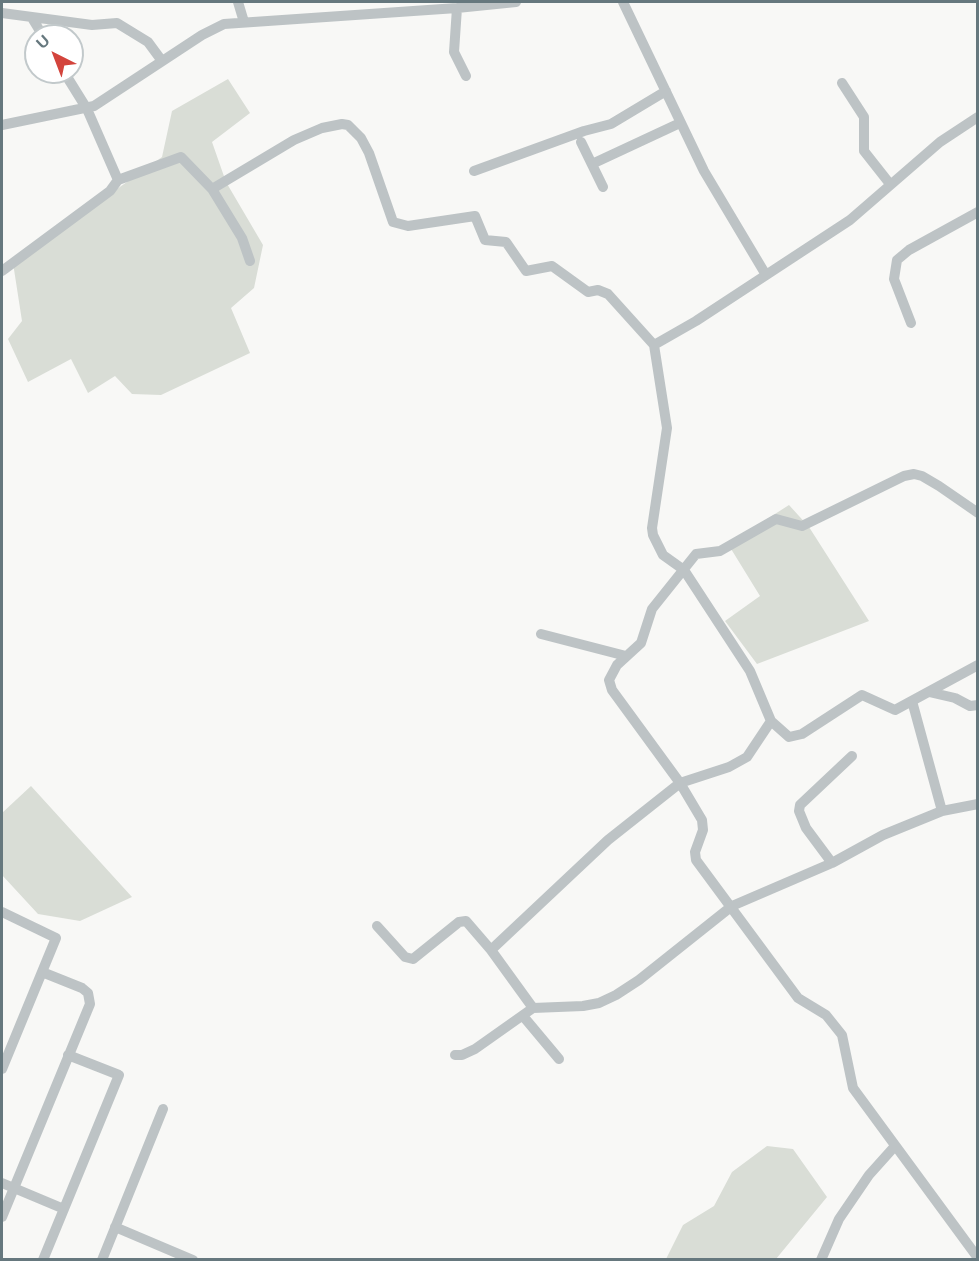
<!DOCTYPE html>
<style>
body{margin:0}
#map{position:relative;width:979px;height:1261px;overflow:hidden;background:#f8f8f6;font-family:Helvetica,sans-serif}
canvas{display:block}
.frame{position:absolute;inset:0;border:3px solid #66787e;pointer-events:none}
.north{position:absolute;left:24px;top:24px;width:60px;height:60px;box-sizing:border-box;background:#fff;border:2px solid #c2c9cb;border-radius:50%;rotate:318deg;font-size:16px;font-weight:700;line-height:24px;text-align:center;color:#66787e}
.north::after{content:'';display:block;margin:auto;width:21px;height:27px;background:#d3443c;clip-path:polygon(50% 0,100% 100%,50% 72%,0 100%)}
</style>
<div id="map">
<canvas width="979" height="1261"></canvas>
<div class="frame"></div>
<div class="north">U</div>
</div>
<script>
const context = document.querySelector('canvas').getContext('2d');
context.lineJoin = 'round';
function paint(path, color) { context.fillStyle = color; context.fill(path, 'evenodd'); }
const toPath = rows => new Path2D(rows.map(r => 'M' + r).join(''));
function stroke(path, color, width, dash) { context.strokeStyle = color; context.lineWidth = width; context.lineCap = dash ? 'butt' : 'round'; context.setLineDash(dash || []); context.stroke(path); }
const green = toPath([
 [228,79,250,113,212,142,226,182,263,245,254,288,231,308,250,353,161,395,132,394,115,376,88,393,71,359,28,382,8,339,22,321,13,263,162,157,172,111],
 [789,505,809,527,869,621,757,664,725,621,760,596,728,544],
 [31,786,132,897,80,921,38,914,2,875,2,813],
 [767,1146,793,1149,827,1197,776,1259,666,1259,683,1225,714,1206,732,1172]
]);
const minor = toPath([
 [238,2,244,22],
 [623,2,704,171,766,275],
 [457,8,454,52,466,76],
 [2,13,92,25,117,23,148,42,162,61],
 [32,18,43,36],
 [64,72,87,109,118,180],
 [842,83,864,117,864,151,890,184],
 [978,117,940,142,850,220,696,321,654,345,667,428,652,528,653,535,663,555,684,570,750,671,771,721,789,737,802,734,862,695,895,710,978,665],
 [2,125,94,106,202,35,224,24,457,8,516,2],
 [581,142,603,187],
 [592,164,680,123],
 [474,171,584,131,611,124,666,91],
 [212,189,294,140,322,128,342,124,348,125,361,138,369,153,393,222,408,226,475,216,485,240,506,242,526,271,552,266,588,292,598,290,608,294,654,345],
 [2,271,110,191,118,180,181,157,212,189,242,238,250,261],
 [911,323,894,279,897,260,909,250,978,212],
 [978,513,939,486,922,476,914,474,904,476,802,526,776,519,720,551,696,554,652,609,641,643,617,665,609,680,612,690,680,783,702,820,703,830,695,852,696,860,798,998,826,1015,842,1035,853,1088,978,1258],
 [541,634,626,656],
 [929,692,955,698,970,706,978,705],
 [912,701,942,811],
 [832,863,806,828,799,811,800,805,852,756],
 [2,912,56,938,2,1069],
 [377,926,405,957,413,959,459,922,466,921,491,950,533,1008],
 [491,950,608,840,680,783,729,767,747,757,771,721],
 [523,1016,559,1059],
 [455,1055,462,1055,475,1049,533,1008,583,1006,599,1003,616,995,639,980,732,906,832,863,883,835,942,811,978,804],
 [2,1183,64,1209],
 [2,1217,90,1004,88,993,82,988,42,972],
 [115,1227,193,1260],
 [43,1260,119,1075,68,1055],
 [102,1260,163,1109],
 [821,1260,839,1219,869,1175,895,1146]
]);
paint(green, '#d9ddd6');
stroke(minor, '#bdc3c5', 10);
</script>
